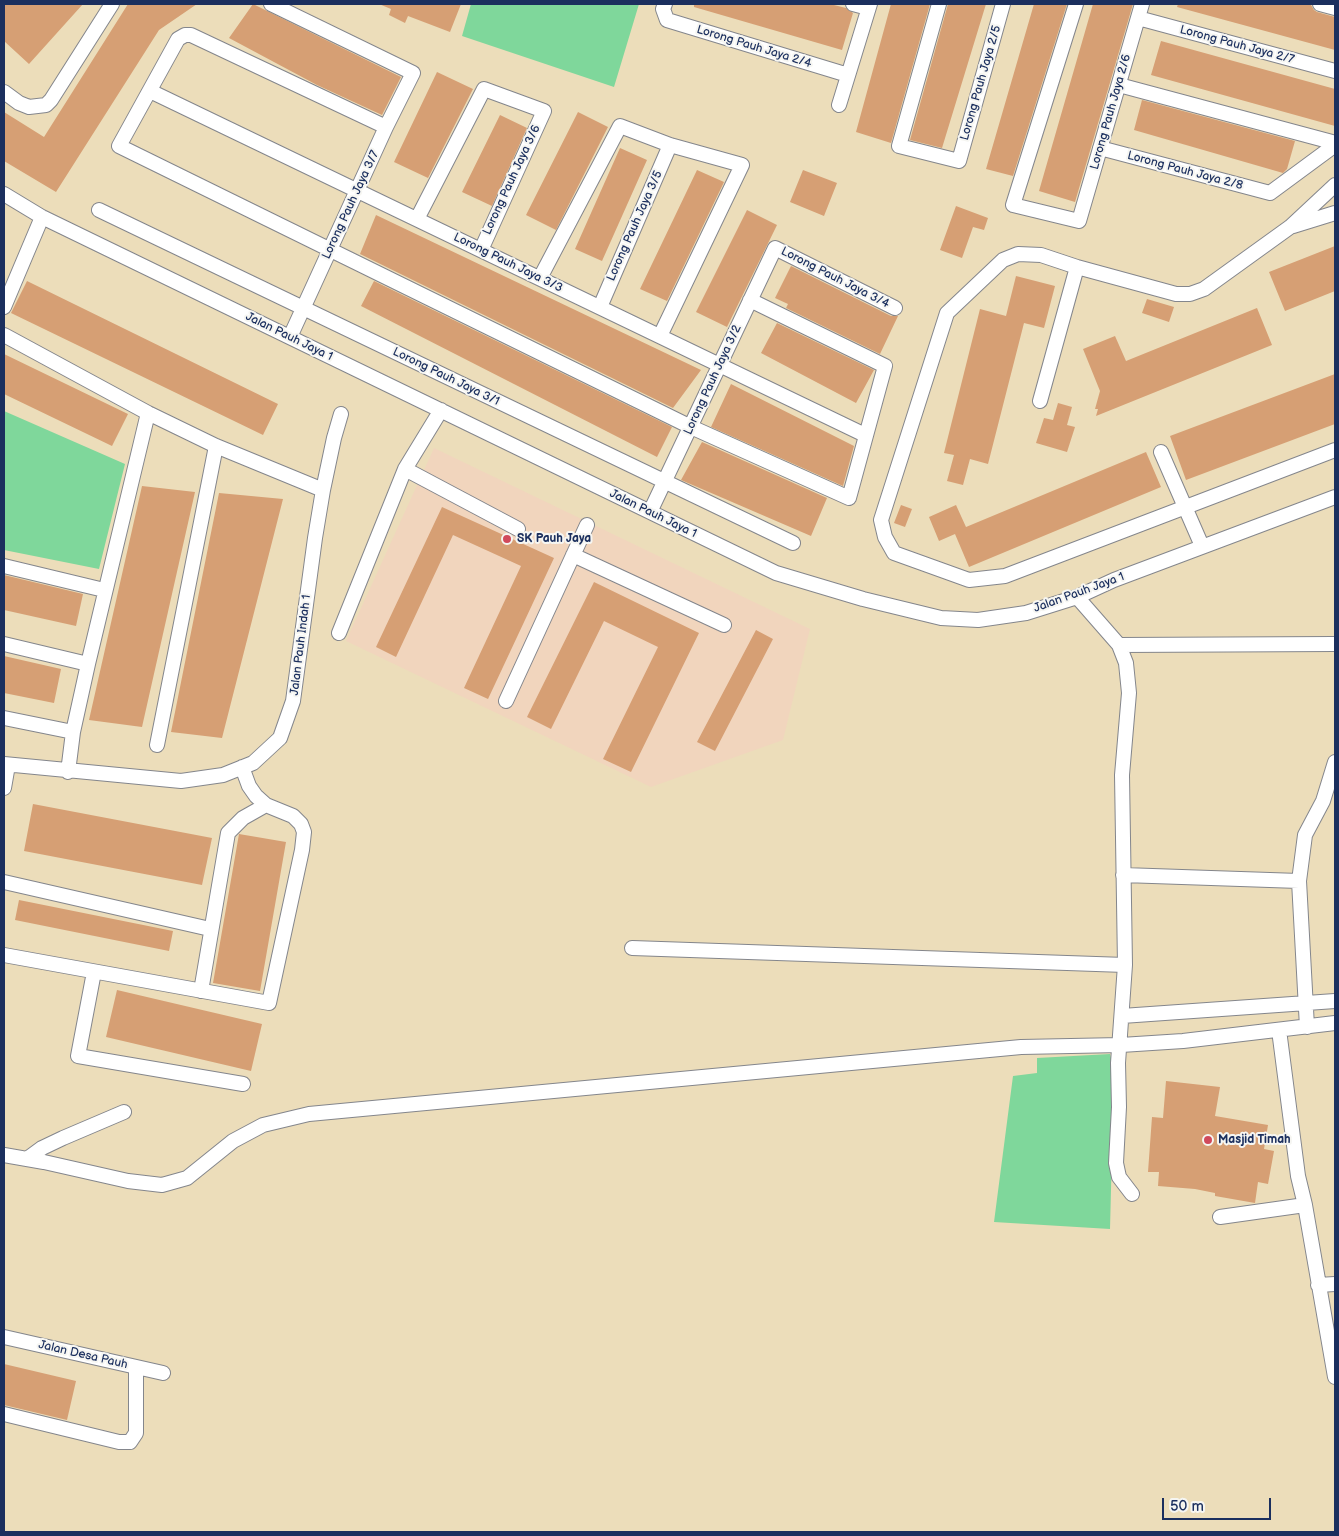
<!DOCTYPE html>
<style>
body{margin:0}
#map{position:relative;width:1339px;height:1536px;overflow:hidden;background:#ecddba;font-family:"Balsamiq Sans",sans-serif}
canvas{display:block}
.frame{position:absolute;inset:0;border:5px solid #1b2f5e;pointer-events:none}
.scale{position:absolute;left:1162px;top:1498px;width:109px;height:22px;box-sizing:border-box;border:2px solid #1b2f5e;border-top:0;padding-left:6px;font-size:15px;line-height:18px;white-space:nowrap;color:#1b2f5e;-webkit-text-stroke:4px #f6f6f2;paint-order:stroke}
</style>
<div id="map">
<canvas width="1339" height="1536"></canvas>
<div class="frame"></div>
<div class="scale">50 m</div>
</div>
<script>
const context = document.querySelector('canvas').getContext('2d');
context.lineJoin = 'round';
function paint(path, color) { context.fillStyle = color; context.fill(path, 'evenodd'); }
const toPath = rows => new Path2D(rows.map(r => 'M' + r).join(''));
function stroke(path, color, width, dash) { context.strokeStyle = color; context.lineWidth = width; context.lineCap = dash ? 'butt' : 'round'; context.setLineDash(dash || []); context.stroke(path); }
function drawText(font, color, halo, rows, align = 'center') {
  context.font = font + ' "Balsamiq Sans",sans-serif'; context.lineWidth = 4; context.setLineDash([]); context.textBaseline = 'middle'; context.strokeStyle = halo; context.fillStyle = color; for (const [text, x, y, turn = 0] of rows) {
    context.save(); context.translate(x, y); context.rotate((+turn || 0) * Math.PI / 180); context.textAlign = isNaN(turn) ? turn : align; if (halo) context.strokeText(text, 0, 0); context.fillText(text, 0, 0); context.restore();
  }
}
const built = toPath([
 [434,448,810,629,783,740,651,787,346,641]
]);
const green = toPath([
 [471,4,639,4,614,87,462,36],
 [4,411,125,464,99,569,4,550],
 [1110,1054,1114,1070,1110,1229,994,1222,1013,1076,1037,1073,1037,1058]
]);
const building = toPath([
 [4,4,83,4,29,64,4,41],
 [128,4,197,4,159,30,56,192,4,161,4,112,44,137],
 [253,4,401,77,382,115,317,85,229,38],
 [379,4,461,4,450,32,408,16,405,23,389,15,391,9],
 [694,4,830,4,846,8,853,13,842,50,694,7],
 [891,4,930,4,891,143,856,132],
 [948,4,986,4,942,148,910,140],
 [1034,4,1067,4,1013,176,986,169],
 [1093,4,1133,4,1075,202,1039,191],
 [1178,4,1306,4,1311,5,1314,10,1317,12,1335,17,1335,50,1177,7],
 [1161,41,1335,89,1335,126,1151,75],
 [437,72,473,89,428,178,394,162],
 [1142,100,1295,141,1287,169,1283,173,1134,130],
 [578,112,608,127,556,230,526,215],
 [500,115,527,128,492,206,462,192],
 [620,148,647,160,602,261,575,249],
 [697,170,724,182,667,301,640,289],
 [803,170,837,183,824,216,790,202],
 [956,206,988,218,984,230,973,227,962,258,940,250],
 [747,210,777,225,727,327,696,312],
 [376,215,701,370,673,408,360,254],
 [1335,246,1335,291,1285,311,1269,272],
 [791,266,891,316,898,316,880,354,786,308,788,304,775,298],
 [1016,276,1055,286,1044,328,1024,323,988,464,970,459,963,485,947,481,954,455,944,453,980,309,1006,316],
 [27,281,278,404,263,435,11,313],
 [374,281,672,427,657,457,361,306],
 [1147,299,1174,307,1169,322,1142,313],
 [1257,308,1272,345,1096,416,1098,409,1095,409,1100,391,1083,349,1115,336,1126,361],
 [777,323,874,370,856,403,761,353],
 [4,354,128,414,112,446,4,394],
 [1335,374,1335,424,1186,480,1170,436],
 [731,384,854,446,843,486,711,427],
 [1058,403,1072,407,1067,425,1075,427,1067,452,1036,443,1044,418,1053,420],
 [702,442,827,498,811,536,681,480],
 [1146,452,1161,487,969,567,955,534,939,541,929,517,956,505,966,527],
 [142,486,195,492,142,727,89,720],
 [219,493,283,499,222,738,171,732],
 [901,505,912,509,905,527,894,523],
 [442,507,554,558,488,699,464,688,521,566,453,535,396,657,376,647],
 [4,575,83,594,76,626,4,610],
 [594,582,699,633,631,772,603,759,658,647,604,621,551,729,527,717],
 [756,630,773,639,715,751,697,742],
 [4,656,61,669,54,703,4,693],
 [33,804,212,838,202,885,24,851],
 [239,834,286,842,260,991,213,983],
 [19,900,173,931,169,951,15,920],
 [117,990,262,1024,251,1071,106,1037],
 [1166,1081,1220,1087,1215,1116,1268,1125,1264,1149,1274,1151,1268,1184,1258,1182,1255,1203,1215,1196,1215,1193,1195,1189,1158,1186,1159,1172,1148,1172,1152,1117,1163,1118],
 [4,1364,76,1381,67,1420,4,1405]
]);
const minor = toPath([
 [271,4,413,73,386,127,290,337],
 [665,4,663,9,667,20,848,75],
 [853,4,868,8],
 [939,4,899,146,959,161,1003,4],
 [1076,4,1013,205,1079,221,1142,4],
 [1320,4,1335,8],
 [1138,18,1335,71],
 [150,91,865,435],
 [4,92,19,103,29,107,46,105,51,100,112,4],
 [839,105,870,4],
 [386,127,191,35,185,35,178,39,119,146,691,427,849,498,885,366,750,300],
 [1100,148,1270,193,1331,148,1332,142,1119,85],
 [1335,185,1290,227,1204,289,1190,294,1176,294,1077,267,1041,255,1018,254,1003,260,947,313,881,520,885,537,894,553,969,580,1005,576,1335,450],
 [4,194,42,217,776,573,863,599,941,618,978,620,1026,613,1077,597,1114,580,1335,497],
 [99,210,793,543],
 [417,219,484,89,544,111,481,250],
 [1293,226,1335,213],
 [540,278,620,126,670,145,742,165,660,336],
 [4,307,42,217],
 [600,307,670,145],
 [4,335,148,413,216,446,323,490],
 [1040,401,1077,267],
 [1161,452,1202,546],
 [405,469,518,529],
 [650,512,775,248,895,308],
 [573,555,724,625],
 [4,566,104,590],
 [1077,597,1119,645,1126,663,1129,693,1122,775,1125,965,1118,1063,1119,1107,1116,1163,1119,1177,1132,1194],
 [339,633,405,469,441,410],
 [4,644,88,664],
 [1119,645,1335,644],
 [506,701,587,525],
 [4,718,73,732],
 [157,745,216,446],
 [4,764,181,781,223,775,253,763,280,738,293,701,315,538,323,490,334,438,341,414],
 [68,772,73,732,88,664,148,413],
 [4,788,8,765],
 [1123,875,1299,881],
 [4,882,210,929],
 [632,948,1125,965],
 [4,955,269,1003,302,850,304,832,301,824,293,816,266,805,256,796,249,786,242,767],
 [94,972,78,1056,243,1084],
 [201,991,228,833,243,818,266,805],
 [1122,1016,1335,1001],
 [1307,1027,1299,881,1305,835,1323,801,1335,762],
 [1279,1030,1298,1176,1305,1205,1335,1377],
 [4,1155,44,1162,128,1181,162,1185,187,1178,233,1141,263,1125,309,1114,1021,1047,1121,1045,1183,1041,1335,1023],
 [27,1159,42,1148,63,1138,124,1112],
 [1220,1217,1305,1205],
 [1318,1285,1335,1284],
 [4,1337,163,1373],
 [4,1414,119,1442,130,1442,136,1433,136,1367]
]);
const markers = [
 [507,539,5,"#d1495b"],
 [1208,1140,5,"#d1495b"]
];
const streetNames = [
 ["Lorong Pauh Jaya 2/7",1237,45,15],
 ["Lorong Pauh Jaya 2/4",754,47,17],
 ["Lorong Pauh Jaya 2/5",981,83,-74],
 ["Lorong Pauh Jaya 2/6",1111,112,-74],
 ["Lorong Pauh Jaya 2/8",1185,171,15],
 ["Lorong Pauh Jaya 3/6",512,180,-65],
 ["Lorong Pauh Jaya 3/7",351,205,-65],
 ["Lorong Pauh Jaya 3/5",635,226,-66],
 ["Lorong Pauh Jaya 3/3",508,263,26],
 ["Lorong Pauh Jaya 3/4",835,278,27],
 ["Jalan Pauh Jaya 1",289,337,26],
 ["Lorong Pauh Jaya 3/1",446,377,26],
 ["Lorong Pauh Jaya 3/2",713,380,-65],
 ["Jalan Pauh Jaya 1",653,514,26],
 ["Jalan Pauh Jaya 1",1079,593,-20],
 ["Jalan Pauh Indah 1",301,645,-83],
 ["Jalan Desa Pauh",83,1355,13]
];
const poiNames = [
 ["SK Pauh Jaya",517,539],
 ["Masjid Timah",1218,1140]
];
paint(built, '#f1d5bd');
paint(green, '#7fd79b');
paint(building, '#d69f74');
stroke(minor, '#84868c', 16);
stroke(minor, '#fff', 14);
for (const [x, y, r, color] of markers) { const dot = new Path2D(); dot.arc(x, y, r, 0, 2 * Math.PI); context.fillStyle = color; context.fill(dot); stroke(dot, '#f6f6f2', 2); }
drawText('12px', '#1b2f5e', '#f6f6f2', streetNames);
drawText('bold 12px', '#1b2f5e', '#f6f6f2', poiNames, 'left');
</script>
